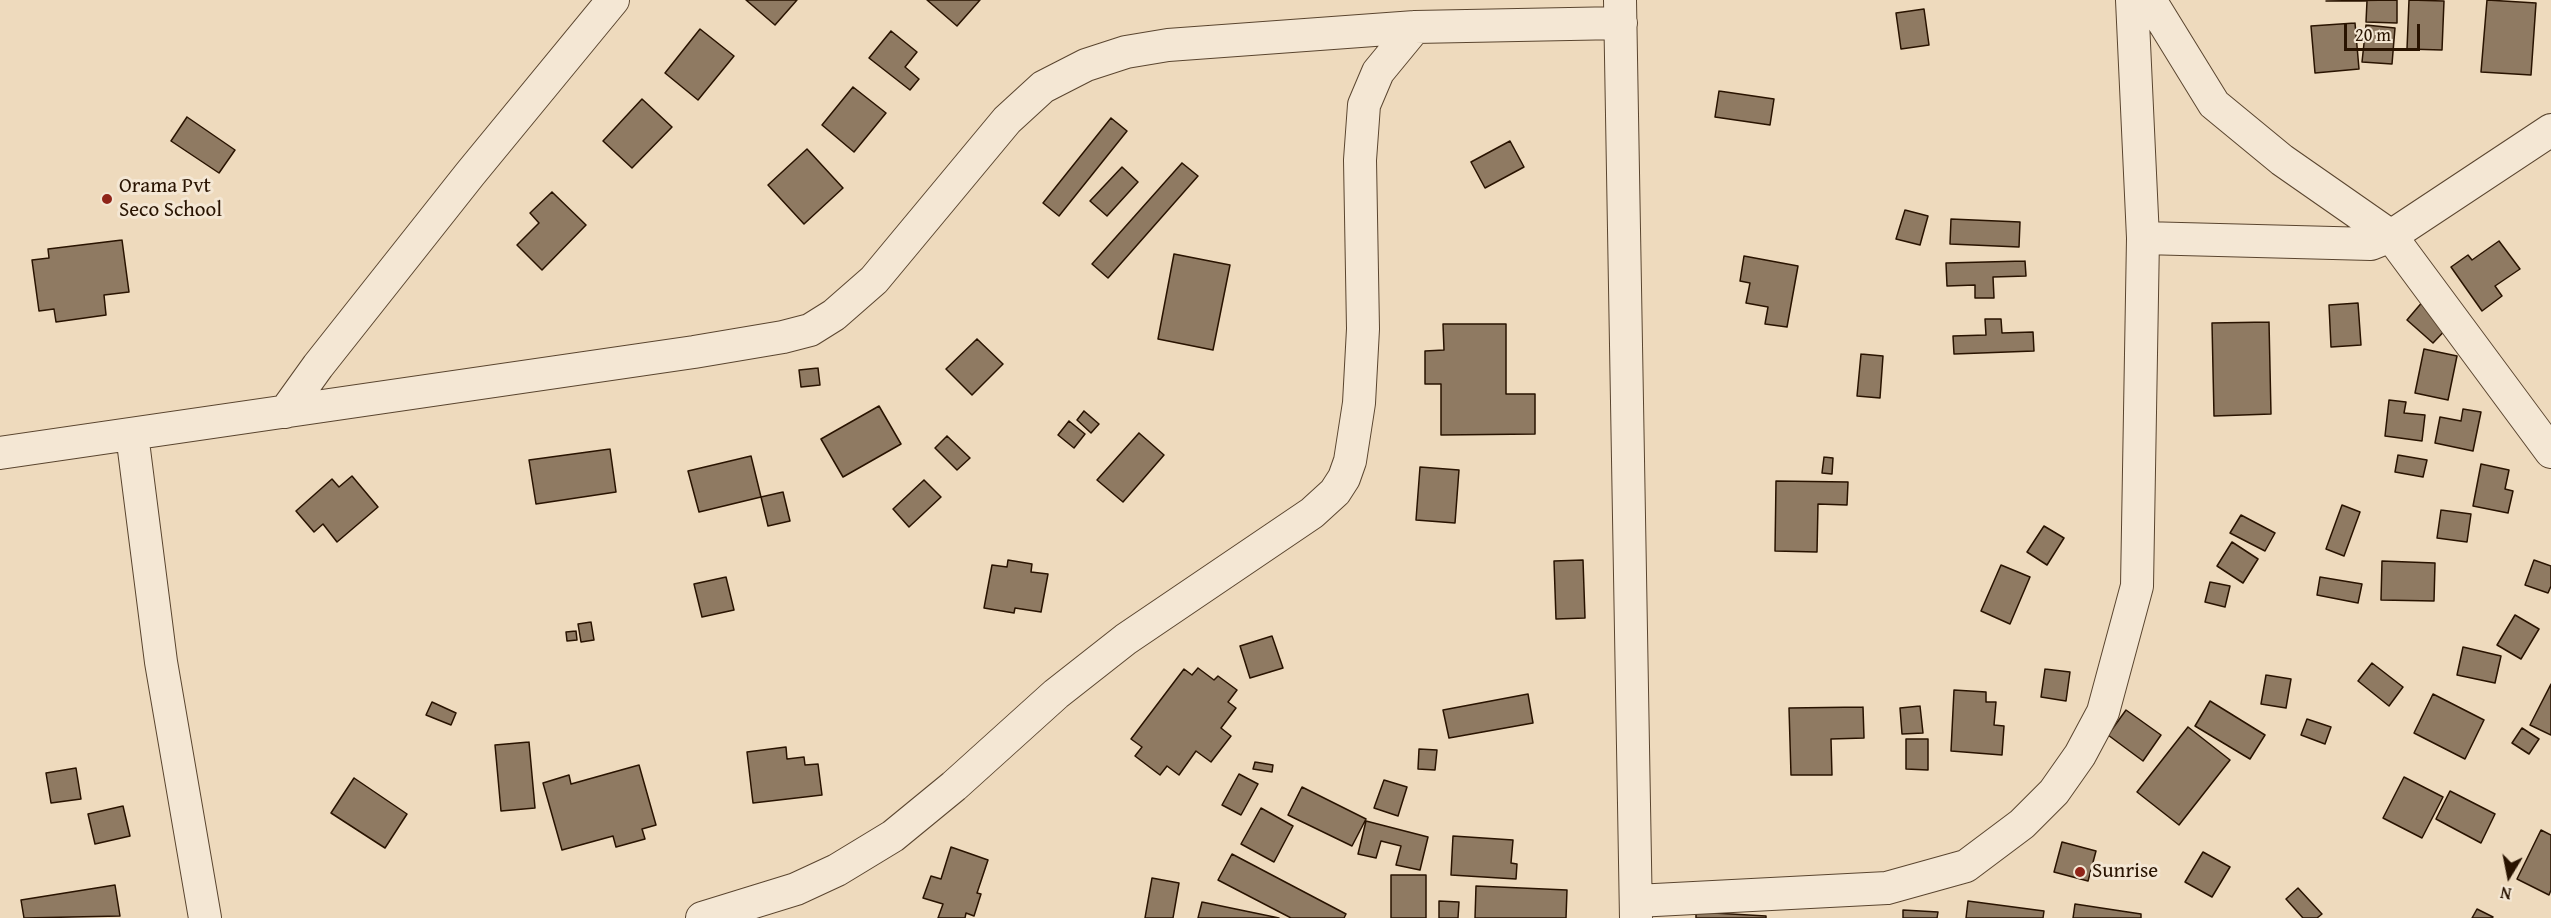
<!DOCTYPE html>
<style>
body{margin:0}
#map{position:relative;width:2551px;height:918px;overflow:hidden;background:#eedabd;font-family:"Gentium Book Plus",serif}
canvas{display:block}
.north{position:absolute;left:2479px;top:846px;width:60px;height:60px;-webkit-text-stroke:4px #f4e7d4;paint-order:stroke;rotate:190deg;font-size:16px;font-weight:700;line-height:24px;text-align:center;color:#291300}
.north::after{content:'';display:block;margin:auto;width:21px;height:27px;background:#291300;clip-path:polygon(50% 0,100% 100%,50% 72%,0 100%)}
.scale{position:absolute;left:2344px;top:24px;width:76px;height:27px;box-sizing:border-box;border:3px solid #291300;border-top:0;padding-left:8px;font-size:18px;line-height:21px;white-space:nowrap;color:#291300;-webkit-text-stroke:4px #f4e7d4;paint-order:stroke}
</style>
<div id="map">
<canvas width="2551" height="918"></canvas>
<div class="north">N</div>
<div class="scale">20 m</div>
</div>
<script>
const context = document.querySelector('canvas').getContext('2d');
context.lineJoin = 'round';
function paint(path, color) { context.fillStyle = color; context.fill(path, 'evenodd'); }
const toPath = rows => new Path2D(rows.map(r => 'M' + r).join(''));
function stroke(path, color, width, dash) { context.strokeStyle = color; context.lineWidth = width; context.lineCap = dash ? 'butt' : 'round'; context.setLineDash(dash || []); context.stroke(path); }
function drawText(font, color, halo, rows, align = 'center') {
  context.font = font + ' "Gentium Book Plus",serif'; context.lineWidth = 6; context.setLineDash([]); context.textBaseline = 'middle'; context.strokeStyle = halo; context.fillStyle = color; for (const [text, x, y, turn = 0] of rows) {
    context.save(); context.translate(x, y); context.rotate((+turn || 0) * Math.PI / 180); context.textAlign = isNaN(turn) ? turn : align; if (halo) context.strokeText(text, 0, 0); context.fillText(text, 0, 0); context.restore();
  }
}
const building = toPath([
 [746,0,797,0,775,25,746,0],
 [927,0,980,0,957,26,927,0],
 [2397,0,2397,23,2366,22,2367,1,2326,1,2397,0],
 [2409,0,2444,1,2442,50,2407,49,2409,0],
 [2487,0,2536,3,2531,75,2481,72,2487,0],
 [1924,9,1929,45,1901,49,1896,13,1924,9],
 [2355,23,2359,69,2315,73,2311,26,2355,23],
 [2366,25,2395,28,2392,64,2362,62,2366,25],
 [700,29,734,56,698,100,665,73,700,29],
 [891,31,917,52,905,67,919,79,910,90,869,58,891,31],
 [853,87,886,113,854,152,822,125,853,87],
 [1719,91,1774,99,1770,125,1715,117,1719,91],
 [642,99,672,127,632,168,603,141,642,99],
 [187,117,235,150,219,173,171,141,187,117],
 [1111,118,1127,131,1059,216,1043,203,1111,118],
 [1510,141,1524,167,1485,188,1471,162,1510,141],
 [807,149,843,188,804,224,768,185,807,149],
 [1182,163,1198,176,1108,278,1092,264,1182,163],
 [1122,167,1138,182,1107,216,1090,201,1122,167],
 [552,192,586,225,542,270,517,245,539,223,530,213,552,192],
 [1905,210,1928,216,1920,245,1896,239,1905,210],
 [1951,219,2020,222,2019,247,1950,244,1951,219],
 [122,240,129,292,104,295,106,315,56,322,54,309,39,311,32,260,49,258,48,249,122,240],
 [2499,241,2520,269,2495,286,2502,296,2482,311,2451,267,2468,255,2472,260,2499,241],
 [1174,254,1230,265,1213,350,1158,339,1174,254],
 [1744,256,1798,266,1787,327,1765,324,1768,307,1746,303,1750,283,1740,281,1744,256],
 [2025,261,2026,276,1993,277,1994,298,1975,298,1975,285,1947,286,1946,263,2025,261],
 [2424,300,2451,324,2433,343,2407,320,2424,300],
 [2358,303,2361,345,2331,347,2329,305,2358,303],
 [1985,319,2001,319,2002,333,2033,332,2034,351,1954,354,1953,336,1986,335,1985,319],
 [2269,322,2271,414,2214,416,2212,323,2269,322],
 [1443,324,1506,324,1506,394,1535,394,1535,434,1441,435,1441,384,1425,384,1425,351,1444,350,1443,324],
 [977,339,1003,364,972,395,946,369,977,339],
 [2424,349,2457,356,2448,400,2415,393,2424,349],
 [1861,354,1883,356,1880,398,1857,396,1861,354],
 [818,368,820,385,801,387,799,370,818,368],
 [2389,400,2406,402,2404,413,2425,415,2422,441,2385,436,2389,400],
 [879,406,901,444,843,477,821,439,879,406],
 [2463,409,2481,412,2473,451,2435,443,2440,417,2461,421,2463,409],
 [1084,411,1099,424,1091,433,1077,420,1084,411],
 [1069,421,1085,434,1074,448,1058,435,1069,421],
 [1139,433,1164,455,1123,502,1097,480,1139,433],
 [947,436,970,458,957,470,935,448,947,436],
 [610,449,616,492,536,504,529,460,610,449],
 [2398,455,2427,460,2423,477,2395,472,2398,455],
 [751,456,761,497,699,512,688,471,751,456],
 [1824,457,1833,458,1832,474,1822,473,1824,457],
 [2481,464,2509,470,2505,489,2513,491,2508,513,2473,506,2481,464],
 [1420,467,1459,470,1455,523,1416,520,1420,467],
 [352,476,378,507,337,542,323,524,314,532,296,511,332,479,339,487,352,476],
 [924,480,941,497,909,527,893,509,924,480],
 [1776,481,1848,482,1847,505,1818,504,1817,552,1775,551,1776,481],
 [783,492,790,521,768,526,761,497,783,492],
 [2342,505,2360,512,2344,556,2326,549,2342,505],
 [2441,510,2471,514,2467,542,2437,538,2441,510],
 [2241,515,2275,533,2265,551,2230,533,2241,515],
 [2044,526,2064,538,2047,565,2027,552,2044,526],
 [2232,542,2258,559,2243,583,2217,566,2232,542],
 [1008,560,1032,564,1031,572,1048,574,1041,612,1015,608,1014,613,984,608,992,565,1007,567,1008,560],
 [1583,560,1585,618,1556,619,1554,561,1583,560],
 [2534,560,2551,566,2551,586,2548,593,2525,585,2534,560],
 [2382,561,2435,563,2434,601,2381,600,2382,561],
 [2001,565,2030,577,2010,624,1981,611,2001,565],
 [726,577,734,610,702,617,694,584,726,577],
 [2320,577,2362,584,2358,603,2317,595,2320,577],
 [2210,582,2230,586,2225,607,2205,602,2210,582],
 [2515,615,2539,629,2521,659,2497,645,2515,615],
 [591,622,594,640,581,642,578,624,591,622],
 [576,631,577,640,567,641,566,632,576,631],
 [1272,636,1283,668,1250,678,1240,646,1272,636],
 [2463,647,2501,656,2495,683,2457,675,2463,647],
 [2372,663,2403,687,2389,706,2358,681,2372,663],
 [1198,668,1214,680,1218,676,1237,690,1228,702,1236,708,1221,728,1231,736,1211,762,1196,751,1179,775,1167,766,1160,775,1135,756,1142,747,1131,739,1184,669,1192,675,1198,668],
 [2045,669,2070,672,2066,701,2041,697,2045,669],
 [2266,675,2291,679,2286,708,2261,704,2266,675],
 [2551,684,2551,735,2530,725,2551,684],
 [1954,690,1986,692,1986,702,1996,702,1994,725,2004,726,2002,755,1951,751,1954,690],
 [1528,694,1533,723,1449,738,1443,710,1528,694],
 [2433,694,2484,720,2465,759,2414,733,2433,694],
 [2210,701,2265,735,2250,759,2195,726,2210,701],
 [432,702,456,713,451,725,426,715,432,702],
 [1920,706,1923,733,1902,734,1900,708,1920,706],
 [1863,707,1864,738,1831,739,1832,775,1791,775,1789,708,1863,707],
 [2126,710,2161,735,2143,761,2108,735,2126,710],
 [2307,719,2331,727,2325,744,2301,735,2307,719],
 [2188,727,2230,760,2179,825,2137,792,2188,727],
 [2522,728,2539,739,2529,754,2512,743,2522,728],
 [1906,739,1928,739,1928,770,1906,769,1906,739],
 [529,742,535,808,501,811,495,745,529,742],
 [786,747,787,759,804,757,805,765,818,764,822,795,753,803,747,752,786,747],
 [1419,749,1437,750,1435,770,1418,769,1419,749],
 [1255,762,1273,765,1272,772,1253,769,1255,762],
 [639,765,656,825,642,829,645,839,616,847,613,836,562,850,543,783,569,775,571,784,639,765],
 [76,768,81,799,51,803,46,773,76,768],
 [1239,774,1258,784,1241,815,1222,805,1239,774],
 [2404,777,2443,797,2422,838,2383,818,2404,777],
 [354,778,407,814,385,848,331,813,354,778],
 [1384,780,1407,787,1398,816,1374,808,1384,780],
 [1302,787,1366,819,1352,846,1288,815,1302,787],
 [2450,791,2495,814,2481,843,2436,819,2450,791],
 [123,806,130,836,95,844,88,814,123,806],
 [1261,808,1293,826,1274,862,1241,844,1261,808],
 [1366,821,1428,837,1420,870,1396,865,1401,846,1381,841,1376,858,1358,854,1366,821],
 [2541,830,2551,835,2551,890,2549,895,2517,879,2541,830],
 [1453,836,1513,840,1511,863,1517,864,1516,879,1451,875,1453,836],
 [2062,842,2096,851,2088,881,2054,872,2062,842],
 [951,847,988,860,977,893,981,894,974,916,966,913,965,918,938,918,943,904,923,898,931,876,941,879,951,847],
 [2203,852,2230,867,2212,897,2185,882,2203,852],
 [1232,854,1346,914,1344,918,1291,918,1218,880,1232,854],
 [1391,875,1426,875,1426,918,1391,918,1391,875],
 [1152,878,1179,883,1173,918,1145,918,1152,878],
 [115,885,120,916,24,918,21,900,115,885],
 [1476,886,1567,890,1566,918,1475,918,1476,886],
 [2298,888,2322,914,2317,918,2303,918,2286,899,2298,888],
 [1439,901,1459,902,1458,918,1439,918,1439,901],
 [1968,901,2044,911,2043,918,1966,918,1968,901],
 [1202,902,1279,918,1198,918,1202,902],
 [2075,904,2141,914,2141,918,2073,918,2075,904],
 [2477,909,2493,917,2492,918,2472,918,2477,909],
 [1903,910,1938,912,1937,918,1903,918,1903,910],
 [1696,912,1766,916,1766,918,1696,918,1696,912]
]);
const minor = toPath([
 [1620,0,1636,918],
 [2150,0,2214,104,2282,160,2391,236,2551,452],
 [2143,238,2371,244,2391,236,2551,130],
 [285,412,318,366,470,174,613,0],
 [132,434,161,662,205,918],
 [0,453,694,352,783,337,810,330,834,315,874,280,1007,120,1043,87,1086,65,1126,52,1168,45,1415,27,1621,23],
 [1636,901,1887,888,1966,866,2022,824,2054,792,2080,755,2103,712,2137,586,2143,238,2132,0],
 [702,918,796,889,837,870,893,836,954,786,1056,694,1126,639,1312,513,1335,492,1344,478,1350,461,1359,403,1363,329,1360,160,1364,105,1378,72,1415,27]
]);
const markers = [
 [107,199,6,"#8f2418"],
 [2080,872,6,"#8f2418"]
];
const poiNames = [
 ["Orama Pvt",119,187],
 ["Seco School",119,211],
 ["Sunrise",2092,872]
];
paint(building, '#8f7a62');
stroke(building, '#291300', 1.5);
stroke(minor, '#5a452f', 34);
stroke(minor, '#f4e7d4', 32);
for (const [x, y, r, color] of markers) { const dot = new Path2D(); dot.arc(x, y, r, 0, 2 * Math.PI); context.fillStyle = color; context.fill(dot); stroke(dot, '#f4e7d4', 2); }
drawText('21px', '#291300', '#f4e7d4', poiNames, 'left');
</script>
